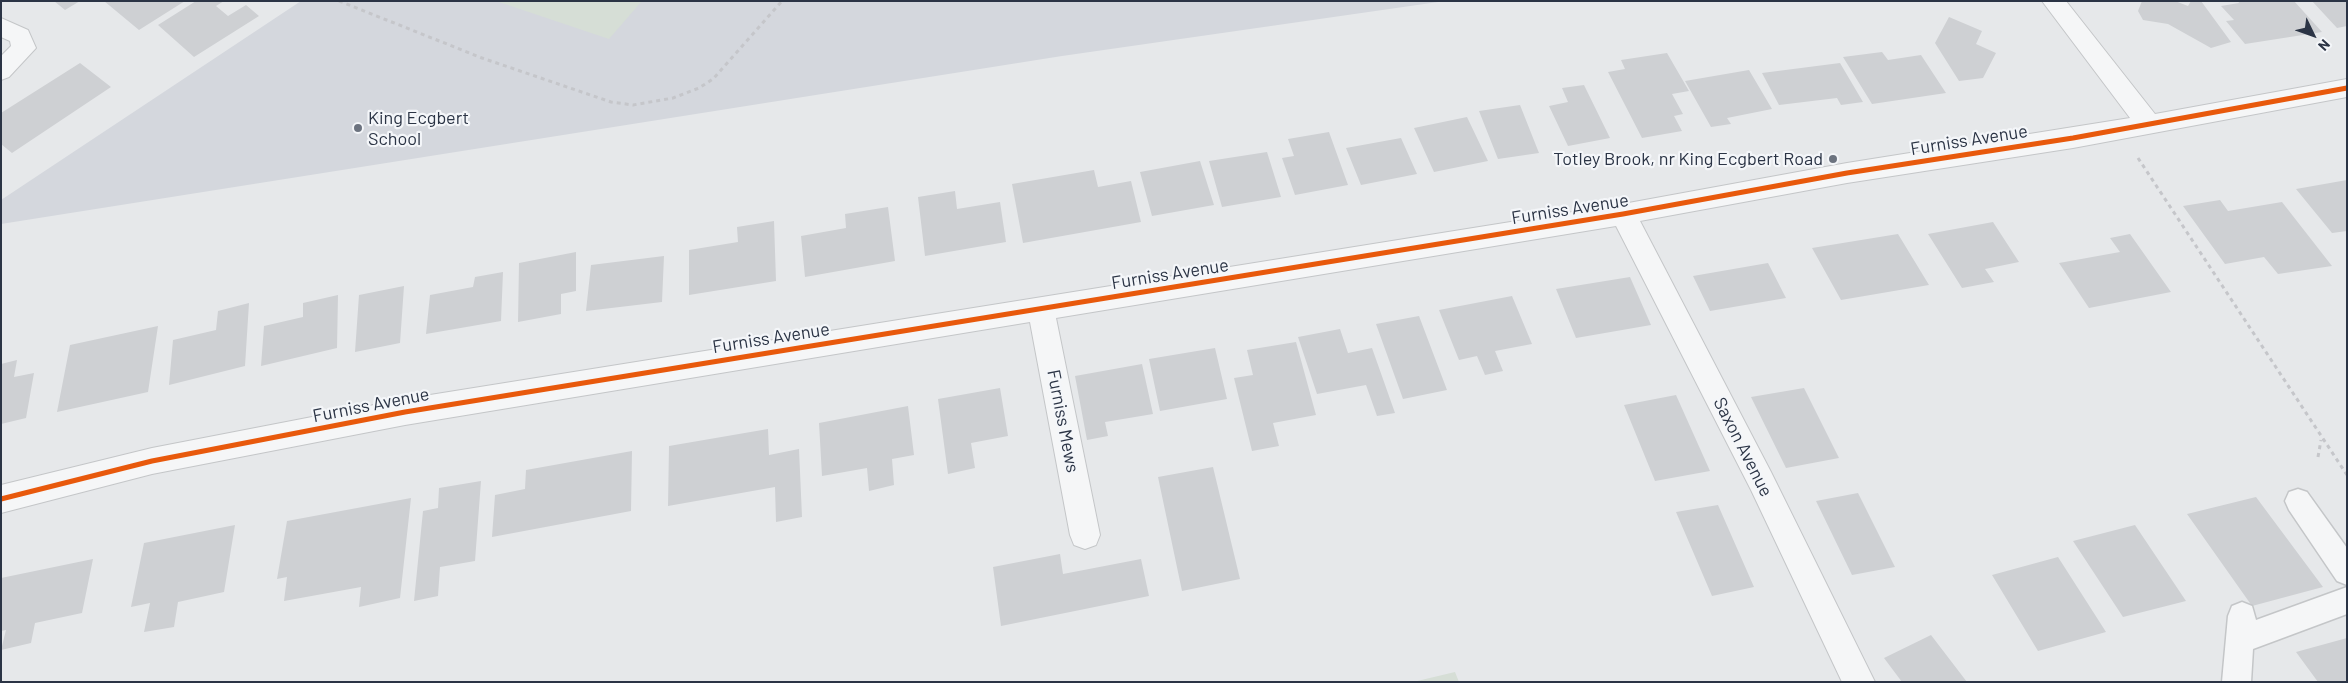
<!DOCTYPE html>
<style>
body{margin:0}
#map{position:relative;width:2348px;height:683px;overflow:hidden;background:#e6e8ea;font-family:Barlow,sans-serif}
canvas{display:block}
.frame{position:absolute;inset:0;border:2px solid #2b3445;pointer-events:none}
.north{position:absolute;left:2288px;top:10px;width:50px;height:50px;-webkit-text-stroke:4px #f4f6f9;paint-order:stroke;rotate:132deg;font-size:14px;font-weight:700;line-height:20px;text-align:center;color:#2b3445}
.north::after{content:'';display:block;margin:auto;width:18px;height:22px;background:#2b3445;clip-path:polygon(50% 0,100% 100%,50% 72%,0 100%)}
</style>
<div id="map">
<canvas width="2348" height="683"></canvas>
<div class="frame"></div>
<div class="north">N</div>
</div>
<script>
const context = document.querySelector('canvas').getContext('2d');
context.lineJoin = 'round';
function paint(path, color) { context.fillStyle = color; context.fill(path, 'evenodd'); }
const toPath = rows => new Path2D(rows.map(r => 'M' + r).join(''));
function stroke(path, color, width, dash) { context.strokeStyle = color; context.lineWidth = width; context.lineCap = dash ? 'butt' : 'round'; context.setLineDash(dash || []); context.stroke(path); }
function drawText(font, color, halo, rows, align = 'center') {
  context.font = font + ' Barlow,sans-serif'; context.lineWidth = 4.5; context.setLineDash([]); context.textBaseline = 'middle'; context.strokeStyle = halo; context.fillStyle = color; for (const [text, x, y, turn = 0] of rows) {
    context.save(); context.translate(x, y); context.rotate((+turn || 0) * Math.PI / 180); context.textAlign = isNaN(turn) ? turn : align; if (halo) context.strokeText(text, 0, 0); context.fillText(text, 0, 0); context.restore();
  }
}
const built = toPath([
 [301,1,1445,1,1062,56,1,224,1,200]
]);
const green = toPath([
 [496,1,642,1,609,39],
 [1455,672,1459,682,1413,682]
]);
const building = toPath([
 [54,1,80,1,65,10],
 [104,1,185,1,139,30],
 [196,1,224,1,216,6,228,16,246,5,259,16,194,57,158,25],
 [2142,1,2175,1,2188,6,2191,1,2201,1,2231,42,2211,48,2168,24,2143,20,2138,11],
 [2238,1,2294,1,2322,32,2245,44,2226,21,2234,20,2221,6,2239,3],
 [2312,1,2347,1,2347,26,2337,28],
 [1949,17,1982,31,1976,44,1996,53,1983,78,1959,81,1935,43],
 [1882,52,1888,60,1921,55,1946,93,1872,104,1843,57],
 [1667,53,1689,91,1672,94,1683,114,1674,116,1682,131,1642,138,1608,72,1625,69,1621,60],
 [80,63,111,87,12,153,1,144,1,113],
 [1840,63,1863,102,1841,105,1837,98,1779,105,1762,73],
 [1749,70,1772,109,1727,118,1731,124,1711,127,1685,81],
 [1584,85,1610,138,1568,146,1549,106,1568,102,1562,88],
 [1520,105,1539,153,1498,159,1479,111],
 [1467,117,1488,161,1434,172,1414,128],
 [1329,132,1348,185,1295,195,1282,158,1294,156,1288,139],
 [1401,138,1417,174,1361,185,1346,148],
 [1267,152,1281,197,1222,207,1209,161],
 [1200,161,1214,205,1152,216,1140,172],
 [1094,170,1098,187,1131,181,1141,222,1023,243,1012,184],
 [2347,180,2347,231,2332,233,2296,189],
 [955,191,957,209,1000,202,1006,242,925,256,918,197],
 [2220,200,2228,211,2282,202,2332,266,2278,274,2264,257,2225,264,2183,206],
 [888,207,895,261,805,277,801,236,846,228,845,214],
 [774,221,776,281,689,295,689,250,738,242,737,227],
 [1993,222,2019,262,1985,269,1994,282,1962,288,1928,234],
 [1898,234,1929,285,1841,300,1812,248],
 [2130,234,2171,292,2089,308,2059,263,2120,252,2110,238],
 [576,252,576,291,561,294,561,314,518,322,519,263],
 [664,256,662,302,586,311,591,265],
 [1768,263,1786,298,1710,311,1693,276],
 [503,272,501,321,426,334,430,295,473,287,475,277],
 [1630,277,1651,325,1576,338,1556,289],
 [404,286,400,343,355,352,359,295],
 [338,295,337,348,261,366,264,326,303,317,303,303],
 [1512,296,1532,344,1495,351,1503,371,1485,375,1477,356,1459,360,1439,310],
 [249,303,245,366,169,385,173,340,216,330,218,311],
 [1419,316,1447,390,1403,399,1376,324],
 [158,326,148,392,57,412,70,345],
 [1340,329,1348,353,1372,348,1395,413,1377,416,1366,385,1317,394,1298,337],
 [1296,342,1316,415,1273,423,1279,446,1252,451,1234,378,1253,375,1247,350],
 [1215,348,1227,399,1160,411,1149,359],
 [17,360,14,377,34,373,26,418,1,424,1,364],
 [1142,364,1153,414,1105,422,1108,436,1087,440,1075,376],
 [1000,388,1008,436,971,443,975,468,948,474,938,399],
 [1804,388,1839,458,1786,468,1751,397],
 [1676,395,1710,471,1655,481,1624,405],
 [908,406,914,455,892,459,894,485,869,491,867,468,822,476,819,423],
 [768,429,769,455,799,449,802,517,776,522,775,487,668,506,669,446],
 [632,451,631,511,492,537,495,495,525,489,526,470],
 [1213,467,1240,579,1182,591,1158,477],
 [481,481,475,561,440,567,438,596,414,601,423,511,438,508,439,488],
 [1858,493,1895,567,1852,575,1816,501],
 [2256,497,2323,587,2252,606,2187,514],
 [411,498,400,598,359,607,361,587,284,601,287,577,277,579,287,521],
 [1718,505,1754,587,1712,596,1676,512],
 [235,525,224,592,178,602,174,627,144,632,150,603,131,607,144,543],
 [2135,525,2186,601,2123,617,2073,541],
 [1060,554,1063,574,1141,559,1149,596,1001,626,993,567],
 [2058,557,2106,632,2038,651,1992,575],
 [93,559,82,613,35,623,31,643,1,650,6,630,1,631,1,578],
 [1931,635,1967,682,1902,682,1884,658],
 [2347,638,2347,682,2318,682,2296,652]
]);
const path = toPath([
 [339,1,482,58,611,102,633,105,673,98,699,88,713,79,782,1],
 [2138,158,2347,475],
 [2318,457,2321,440]
]);
const service = toPath([
 [2298,489,2307,492,2347,548,2347,585,2337,581,2289,510,2285,501,2289,492,2298,489],
 [2347,587,2347,614,2253,649,2251,682,2222,682,2228,616,2232,606,2242,602,2252,606,2256,620,2347,587]
]);
const minor = toPath([
 [2042,1,2066,1,2155,114,2347,79,2347,97,2073,148,1847,183,1640,221,1771,472,1875,682,1842,682,1751,490,1616,226,1056,318,1100,535,1096,545,1085,549,1074,545,1070,535,1030,322,405,425,152,474,1,513,1,485,152,448,405,399,1623,204,1847,163,2130,118,2042,1],
 [1,18,28,30,36,48,9,77,1,80,1,56,11,46,10,41,1,37,1,18]
]);
const cycleway = toPath([
 [1,499,152,461,405,412,1623,214,1847,173,2073,138,2347,88]
]);
const markers = [
 [358,128,5,"#6c737f"],
 [1833,159,5,"#6c737f"]
];
const poiNames = [
 ["King Ecgbert",368,118],
 ["School",368,139],
 ["Totley Brook, nr King Ecgbert Road",1823,159,"right"]
];
const streetNames = [
 ["Furniss Avenue",1969,140,-9],
 ["Furniss Avenue",1570,209,-9],
 ["Furniss Avenue",1170,274,-9],
 ["Furniss Avenue",771,338,-9],
 ["Furniss Avenue",371,405,-11],
 ["Furniss Mews",1063,421,79],
 ["Saxon Avenue",1743,447,63]
];
paint(built, '#d4d7dd');
paint(green, '#d6ded6');
paint(building, '#ced0d3');
stroke(service, '#c4c6c8', 3);
stroke(minor, '#c4c6c8', 2);
stroke(path, '#c5c6ca', 3, [4, 4]);
paint(service, '#f5f6f7');
paint(minor, '#f5f6f7');
stroke(cycleway, '#e8590c', 5);
for (const [x, y, r, color] of markers) { const dot = new Path2D(); dot.arc(x, y, r, 0, 2 * Math.PI); context.fillStyle = color; context.fill(dot); stroke(dot, '#f4f6f9', 2); }
drawText('18px', '#2b3445', '#f4f6f9', poiNames, 'left');
drawText('18px', '#2b3445', '#f4f6f9', streetNames);
</script>
